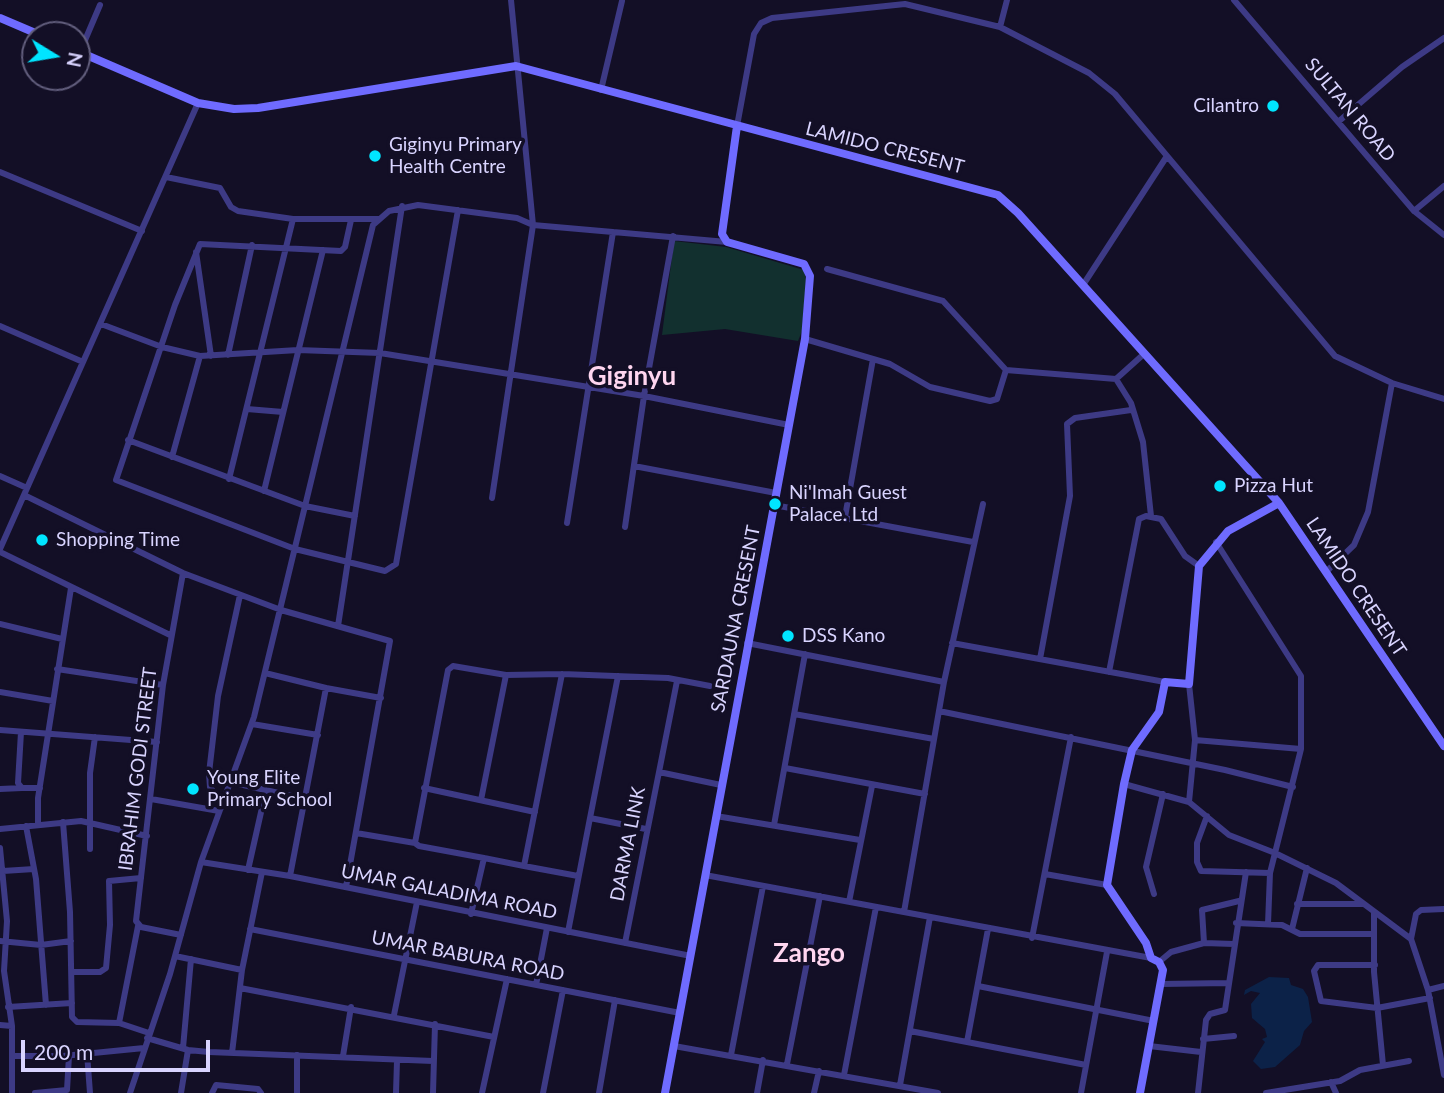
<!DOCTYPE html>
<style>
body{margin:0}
#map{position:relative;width:1444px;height:1093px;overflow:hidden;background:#130f26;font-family:Lato,sans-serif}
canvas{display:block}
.north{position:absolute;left:21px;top:21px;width:70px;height:70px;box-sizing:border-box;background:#130f26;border:2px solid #625e7d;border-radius:50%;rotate:101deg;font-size:19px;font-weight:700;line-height:28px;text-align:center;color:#d9d4ff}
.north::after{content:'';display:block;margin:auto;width:24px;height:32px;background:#00e5ff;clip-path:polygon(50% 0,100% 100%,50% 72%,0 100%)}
.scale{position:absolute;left:21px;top:1040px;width:189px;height:32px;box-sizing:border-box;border:4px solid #d9d4ff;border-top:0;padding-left:9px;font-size:21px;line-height:24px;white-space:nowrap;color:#d9d4ff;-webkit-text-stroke:5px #130f26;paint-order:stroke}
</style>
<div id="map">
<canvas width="1444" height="1093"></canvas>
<div class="north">N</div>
<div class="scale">200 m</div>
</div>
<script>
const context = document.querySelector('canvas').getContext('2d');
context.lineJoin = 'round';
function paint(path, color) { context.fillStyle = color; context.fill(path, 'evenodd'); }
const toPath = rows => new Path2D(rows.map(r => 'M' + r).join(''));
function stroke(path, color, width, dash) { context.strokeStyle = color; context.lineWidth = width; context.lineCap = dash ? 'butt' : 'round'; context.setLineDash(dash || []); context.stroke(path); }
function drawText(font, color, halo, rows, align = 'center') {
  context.font = font + ' Lato,sans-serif'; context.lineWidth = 7; context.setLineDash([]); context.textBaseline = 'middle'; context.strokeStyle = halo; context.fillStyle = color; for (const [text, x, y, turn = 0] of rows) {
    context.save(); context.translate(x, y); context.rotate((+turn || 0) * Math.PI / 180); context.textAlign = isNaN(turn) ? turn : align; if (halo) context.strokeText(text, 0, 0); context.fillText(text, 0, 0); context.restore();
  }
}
const green = toPath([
 [674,241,726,247,804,270,806,280,802,331,798,341,725,329,662,335]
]);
const water = toPath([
 [1269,977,1289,978,1291,985,1303,989,1308,997,1312,1022,1304,1031,1300,1045,1275,1067,1261,1069,1253,1061,1265,1042,1262,1039,1267,1037,1265,1029,1252,1018,1251,1004,1260,993,1251,991,1244,995,1245,990]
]);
const street = toPath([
 [1234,0,1414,211,1444,235],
 [1000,27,1007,0],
 [80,52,100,5],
 [601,90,622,1],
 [1338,122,1402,67,1444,38],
 [737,126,754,34,761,23,772,18,905,4,1000,27,1089,73,1115,94,1335,356,1392,383,1444,399],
 [0,172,142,231],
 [166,177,220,188,231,207,238,211,293,219,378,219],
 [1414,211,1444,186],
 [351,220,345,247,341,251,200,244,175,305,116,480,295,549,385,571,396,564,458,210],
 [196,252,211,356],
 [827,269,943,301,1006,370,1116,379,1145,353],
 [1083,285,1167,156],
 [101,324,162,347,200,356,298,350,380,353,644,396,789,425],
 [0,326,83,362],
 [805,339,890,364,930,387,990,401,997,399,1006,370],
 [228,355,252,245],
 [1116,379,1131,403,1143,442,1151,516],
 [247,409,283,412],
 [128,440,305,506,355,516],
 [172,457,200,356],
 [634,466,776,493],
 [0,476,27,488],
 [229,479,293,219],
 [264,491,323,250],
 [24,495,183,573,281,610,390,641,346,887],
 [492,498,533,225,511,0],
 [774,505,973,542],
 [845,517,873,359],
 [567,523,613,232],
 [625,527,644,396,673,236],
 [1216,542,1301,676,1301,749,1270,873,1268,924],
 [0,549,198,103],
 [0,552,170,635],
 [1328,570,1354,545,1368,512,1392,383],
 [0,624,62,639],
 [338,626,402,206],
 [747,643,944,682],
 [952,643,1165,682],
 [1040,659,1070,496,1067,424,1075,418,1131,410],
 [57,669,163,685],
 [1109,672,1139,519,1146,516,1161,519,1185,556,1199,566],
 [265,673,326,688,290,876],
 [562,674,668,678,710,686],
 [1189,684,1195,740,1189,802],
 [326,688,381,698],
 [0,692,53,701],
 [939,711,1225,770,1293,787],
 [794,714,934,739],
 [252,724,318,735],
 [0,730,157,742],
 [21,732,18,783,22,788,40,788],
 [1195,740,1301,749],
 [785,768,925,794],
 [659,772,677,681],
 [230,782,305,799],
 [1124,784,1189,802,1229,835,1275,853,1336,883,1411,939,1428,990,1444,1075],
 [424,788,535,812],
 [0,789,22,788],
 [151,799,219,811],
 [481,800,506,675],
 [222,803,210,787,209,773,218,696,240,595],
 [716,816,860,840],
 [1207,816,1197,843,1197,862,1201,871,1270,873],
 [590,818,618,676],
 [63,822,70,912,72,1017,77,1022,119,1023,149,1033],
 [38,824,38,798,71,588],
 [774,825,805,654],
 [26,826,36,879,46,1005],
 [0,829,81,821,147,836],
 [356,833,415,843],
 [0,848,7,921,4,971,12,1026,12,1093],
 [90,849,90,773,95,737],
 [201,862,290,876,691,956],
 [524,866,562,674,506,675,453,666,448,670,415,843,419,846,484,858,524,866,578,876],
 [248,870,266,790],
 [3,871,34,869],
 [1045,874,1107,885],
 [705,875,1151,958],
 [1154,894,1146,867,1163,794],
 [849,902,872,786],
 [1297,904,1362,904],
 [904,912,944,682,983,504],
 [1374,912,1374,972,1383,1065],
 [471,914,484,858],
 [1236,923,1282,925,1300,934,1374,934],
 [250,929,680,1013],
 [1292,929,1307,868],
 [568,932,590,818,646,829],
 [181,935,141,927,136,921,163,685,183,573],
 [1032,938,1071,737],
 [1411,939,1416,914,1421,910,1444,909],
 [0,941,41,945,71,941],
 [625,943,659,772,721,785],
 [1204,943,1202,910,1239,901],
 [175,956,242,970],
 [1159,962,1171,952,1204,943,1234,944],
 [1375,965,1318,965,1314,971,1321,1001,1377,1008,1430,998],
 [72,972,100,972,106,968,110,925,109,881,141,878],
 [1161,984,1229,983],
 [536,985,547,928],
 [978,986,1154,1021],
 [240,988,494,1037],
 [1428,990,1444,986],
 [8,1007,72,1003],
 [394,1015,417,902],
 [119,1023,138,926],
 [0,1025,12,1026],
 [910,1031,1086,1065],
 [147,1038,188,1050,209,1052,433,1061],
 [1203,1039,1234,1036],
 [967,1042,988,929],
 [674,1046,938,1093],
 [1149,1046,1201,1052],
 [183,1048,191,959],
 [87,1053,90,1093],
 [232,1053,242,970,262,872],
 [297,1055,297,1093],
 [731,1055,763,886],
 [12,1056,63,1056,144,1048],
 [343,1056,351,1007],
 [787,1064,820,896],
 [844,1075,876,907],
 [1331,1082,1336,1093],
 [900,1085,930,917],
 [35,1093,67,1090,69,1056],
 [130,1093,170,974,201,862,254,717,373,225,389,211,418,205,517,218,533,225,727,242],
 [181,1093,188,1050],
 [212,1093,216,1085,258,1089,261,1093],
 [396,1093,397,1061],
 [433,1093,435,1024],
 [482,1093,507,979],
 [543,1093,563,990],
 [599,1093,615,1000],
 [757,1093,763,1060],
 [814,1093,819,1071],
 [1081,1093,1107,952],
 [1198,1093,1206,1020,1210,1014,1225,1010,1246,872],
 [1266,1093,1340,1081,1360,1070,1409,1061]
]);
const secondary = toPath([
 [0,18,40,35],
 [77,51,198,103,234,109,258,108,516,66,998,195,1018,213,1279,503,1444,746],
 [665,1093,805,339,810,276,804,264,727,242,722,234,737,126],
 [1140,1093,1163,970,1159,962,1151,958,1146,943,1107,885,1124,784,1132,750,1159,712,1165,682,1189,684,1199,566,1228,531,1279,503]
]);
const markers = [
 [1273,106,7,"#00e5ff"],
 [375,156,7,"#00e5ff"],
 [1220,486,7,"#00e5ff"],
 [775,504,7,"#00e5ff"],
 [42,540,7,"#00e5ff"],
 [788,636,7,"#00e5ff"],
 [193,789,7,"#00e5ff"]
];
const poiNames = [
 ["Cilantro",1259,106,"right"],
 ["Giginyu Primary",389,145],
 ["Health Centre",389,167],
 ["Pizza Hut",1234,486],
 ["Ni'Imah Guest",789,493],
 ["Palace. Ltd",789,515],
 ["Shopping Time",56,540],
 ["DSS Kano",802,636],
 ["Young Elite",207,778],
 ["Primary School",207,800]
];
const streetNames = [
 ["SULTAN ROAD",1350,110,50],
 ["LAMIDO CRESENT",885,148,14],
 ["LAMIDO CRESENT",1356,587,56],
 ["SARDAUNA CRESENT",736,619,-79],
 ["IBRAHIM GODI STREET",138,769,-83],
 ["DARMA LINK",628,844,-79],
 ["UMAR GALADIMA ROAD",449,892,11],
 ["UMAR BABURA ROAD",468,956,11]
];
const districtNames = [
 ["Giginyu",632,377],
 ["Zango",809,954]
];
paint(green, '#12302f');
paint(water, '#0c2248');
stroke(street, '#3d3a85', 6);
stroke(secondary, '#6f6bff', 8);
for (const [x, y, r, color] of markers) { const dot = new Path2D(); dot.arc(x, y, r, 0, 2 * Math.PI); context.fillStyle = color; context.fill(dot); stroke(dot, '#130f26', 2.5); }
drawText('19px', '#d9d4ff', '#130f26', poiNames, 'left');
drawText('19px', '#d9d4ff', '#130f26', streetNames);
drawText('bold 26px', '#ffd6f0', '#130f26', districtNames);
</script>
